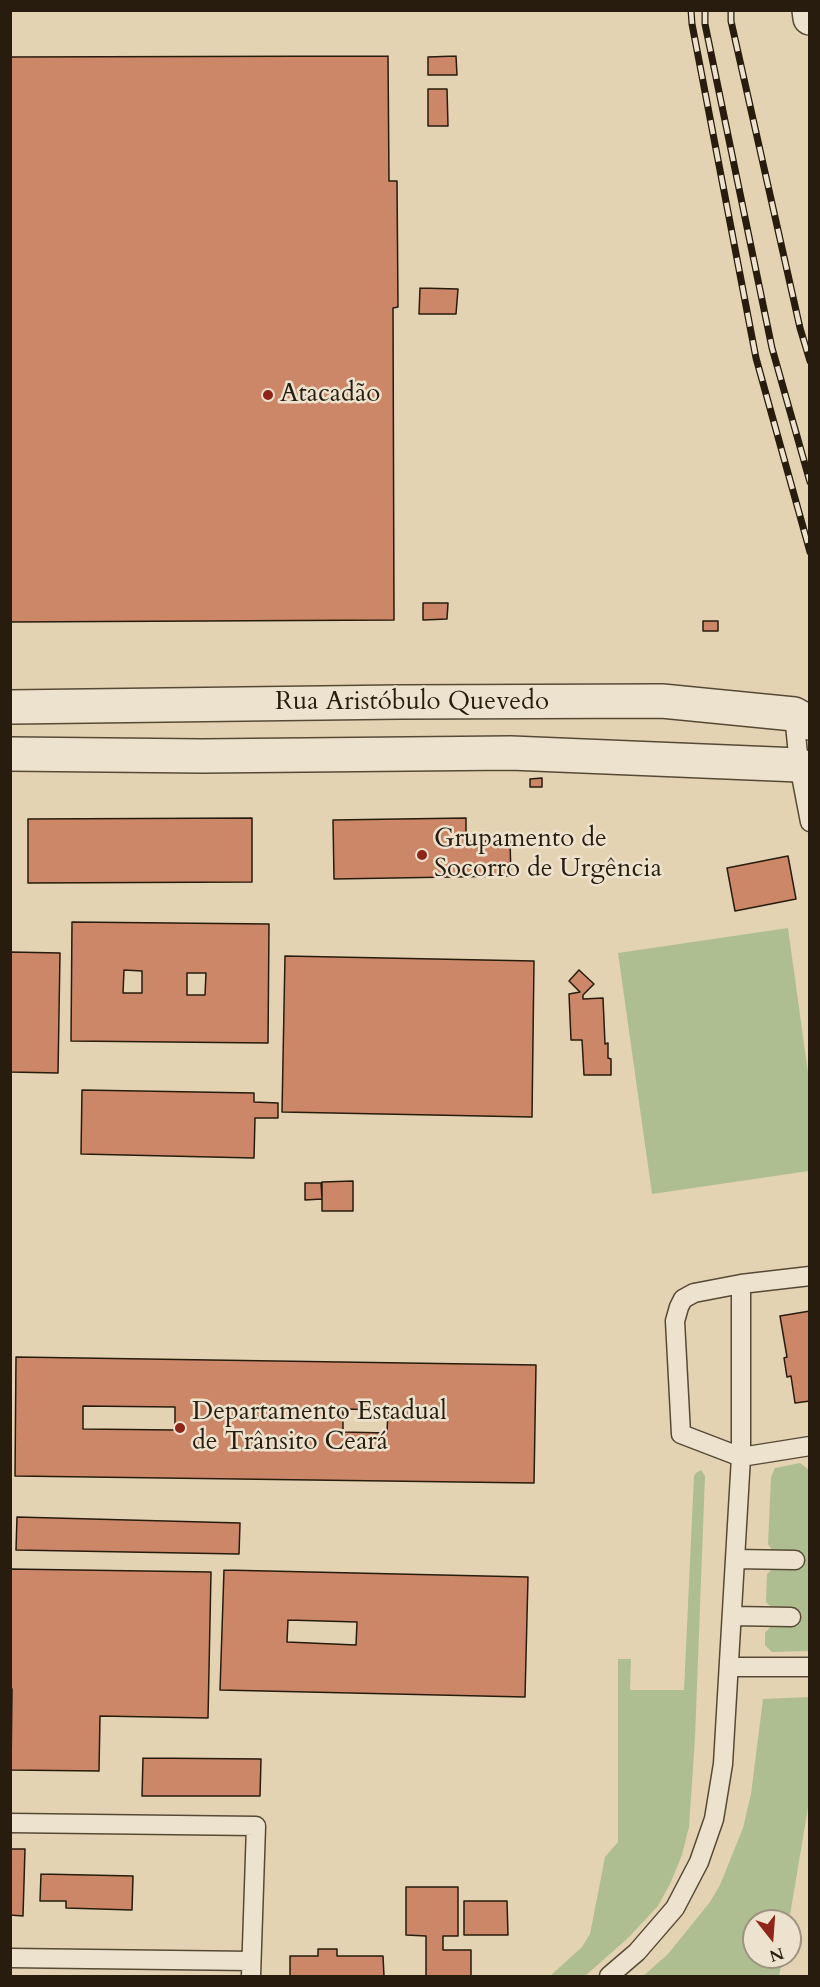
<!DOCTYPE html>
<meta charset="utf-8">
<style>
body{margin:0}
#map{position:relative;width:820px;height:1987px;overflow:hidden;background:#e4d3b2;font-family:Cardo,serif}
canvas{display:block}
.frame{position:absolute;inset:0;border:12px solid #271c0d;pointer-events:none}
.north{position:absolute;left:742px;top:1909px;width:60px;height:60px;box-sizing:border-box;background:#ede2cd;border:2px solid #9e9380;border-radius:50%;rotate:163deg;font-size:16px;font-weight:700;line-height:24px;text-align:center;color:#271c0d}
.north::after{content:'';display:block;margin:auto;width:21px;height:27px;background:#8f2418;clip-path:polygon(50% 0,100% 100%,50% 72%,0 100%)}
</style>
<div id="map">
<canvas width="820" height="1987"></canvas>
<div class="frame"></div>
<div class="north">N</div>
</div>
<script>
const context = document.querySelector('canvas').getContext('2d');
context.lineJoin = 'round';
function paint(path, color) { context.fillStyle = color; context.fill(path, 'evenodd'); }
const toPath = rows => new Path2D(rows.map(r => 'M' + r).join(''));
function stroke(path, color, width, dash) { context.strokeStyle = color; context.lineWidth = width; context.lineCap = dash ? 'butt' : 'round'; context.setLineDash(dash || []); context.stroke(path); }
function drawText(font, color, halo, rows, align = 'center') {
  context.font = font + ' Cardo,serif'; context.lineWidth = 5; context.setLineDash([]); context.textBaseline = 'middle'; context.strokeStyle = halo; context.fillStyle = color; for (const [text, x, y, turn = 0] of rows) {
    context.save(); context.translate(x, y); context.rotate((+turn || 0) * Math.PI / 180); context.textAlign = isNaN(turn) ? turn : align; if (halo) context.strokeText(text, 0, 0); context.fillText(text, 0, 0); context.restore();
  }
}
const green = toPath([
 [788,928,809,1080,809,1171,652,1194,618,953],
 [800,1463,809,1470,809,1651,772,1652,765,1645,765,1633,772,1625,776,1612,766,1602,767,1574,774,1568,775,1554,768,1544,771,1477,775,1468],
 [701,1470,705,1476,695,1738,689,1827,682,1855,670,1884,658,1906,628,1938,585,1976,550,1976,582,1947,590,1934,605,1857,618,1842,618,1659,631,1659,630,1690,684,1690,694,1476,696,1473],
 [809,1697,809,1802,789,1921,754,1921,754,1957,783,1957,779,1976,643,1976,668,1954,710,1902,720,1885,743,1828,751,1794,763,1699]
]);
const building = toPath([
 [388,56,389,181,397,181,398,307,393,308,394,620,10,622,10,57,388,56],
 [456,56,457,75,428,75,428,57,456,56],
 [428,89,447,89,448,126,428,126,428,89],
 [420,288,458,289,456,314,419,314,420,288],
 [423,603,448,603,447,619,423,620,423,603],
 [703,621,718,621,718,631,703,631,703,621],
 [542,778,542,787,530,787,530,779,542,778],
 [252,818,252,882,28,883,28,819,252,818],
 [466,818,466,841,510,841,511,876,334,879,333,820,466,818],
 [788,856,796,899,735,911,727,868,788,856],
 [72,922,269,924,268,1043,71,1041,72,922],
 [124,970,142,971,142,993,123,993,124,970],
 [187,973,206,973,205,995,187,995,187,973],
 [10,952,60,953,58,1073,10,1072,10,952],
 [285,956,534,961,532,1117,282,1112,285,956],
 [579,970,594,984,583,995,583,999,603,998,605,1044,608,1043,608,1058,611,1059,611,1075,584,1075,582,1040,571,1040,569,994,580,992,569,981,579,970],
 [82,1090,254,1093,254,1102,278,1103,278,1118,255,1118,254,1158,81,1154,82,1090],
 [353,1181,353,1211,322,1211,322,1182,353,1181],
 [305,1183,321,1183,322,1199,305,1200,305,1183],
 [810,1311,810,1401,795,1403,791,1376,787,1377,784,1358,787,1357,780,1316,810,1311],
 [16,1357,536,1365,534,1483,15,1476,16,1357],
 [83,1406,175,1407,175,1430,83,1429,83,1406],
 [343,1409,388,1410,387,1433,343,1432,343,1409],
 [17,1517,240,1523,239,1554,16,1550,17,1517],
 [10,1569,211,1572,208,1718,100,1716,99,1771,11,1770,12,1689,10,1689,10,1569],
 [224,1570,528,1577,525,1697,220,1690,224,1570],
 [288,1620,357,1622,356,1645,287,1642,288,1620],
 [143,1758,261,1759,260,1796,142,1796,143,1758],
 [10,1849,25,1849,23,1916,10,1915,10,1849],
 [41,1874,133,1876,132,1910,66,1908,66,1901,40,1901,41,1874],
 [406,1887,458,1887,458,1936,443,1936,443,1950,471,1950,471,1976,426,1976,426,1936,406,1935,406,1887],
 [464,1901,507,1901,508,1935,464,1935,464,1901],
 [318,1949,337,1949,337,1956,383,1956,384,1976,290,1976,290,1956,318,1956,318,1949]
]);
const lane = toPath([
 [794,714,799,765,810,822],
 [741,1284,741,1457,810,1446],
 [735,1559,795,1560],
 [732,1616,791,1617],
 [730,1667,810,1667],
 [10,1823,256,1826,251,1976],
 [10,1958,251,1961],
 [609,1976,637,1952,675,1908,699,1862,714,1819,723,1764,741,1457,681,1434,675,1321,679,1307,683,1299,694,1293,741,1284,810,1276]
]);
const street = toPath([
 [809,10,810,18],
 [10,707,400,702,662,701,794,714,810,723],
 [10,754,202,756,511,753,799,765,810,772]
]);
const rail = toPath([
 [691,10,692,24,756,358,810,552],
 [705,10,705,24,772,348,810,482],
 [731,10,731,21,800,328,810,361]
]);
const markers = [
 [268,395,6,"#8f2418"],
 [422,855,6,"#8f2418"],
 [180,1428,6,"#8f2418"]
];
const poiNames = [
 ["Atacadão",280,395],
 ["Grupamento de",434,840],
 ["Socorro de Urgência",434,870],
 ["Departamento Estadual",192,1413],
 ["de Trânsito Ceará",192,1443]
];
const streetNames = [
 ["Rua Aristóbulo Quevedo",412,703]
];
paint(green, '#afbe90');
paint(building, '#cb8767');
stroke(building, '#271c0d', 1.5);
stroke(lane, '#564a36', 21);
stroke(street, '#564a36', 36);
stroke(lane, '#ede2cd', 18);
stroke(street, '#ede2cd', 33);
stroke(rail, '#271c0d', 7);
stroke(rail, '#ede2cd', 4.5, [14]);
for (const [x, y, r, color] of markers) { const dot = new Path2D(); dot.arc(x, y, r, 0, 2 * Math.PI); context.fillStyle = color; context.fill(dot); stroke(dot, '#ede2cd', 2); }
drawText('26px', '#271c0d', '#ede2cd', poiNames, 'left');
drawText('26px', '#271c0d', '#ede2cd', streetNames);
</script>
